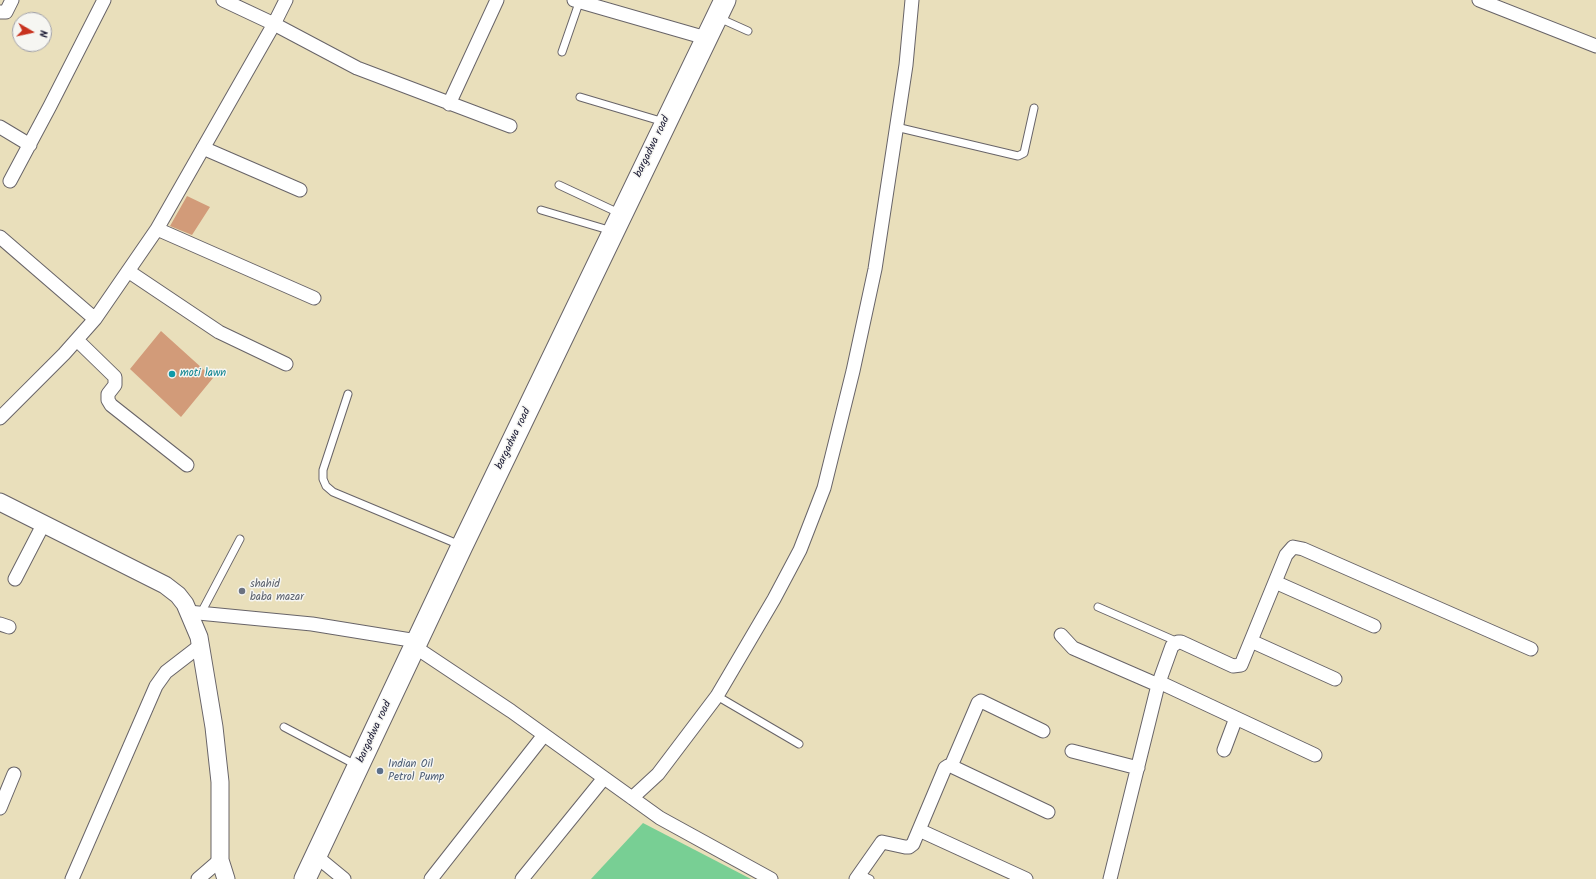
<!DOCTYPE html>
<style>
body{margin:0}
#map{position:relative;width:1596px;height:879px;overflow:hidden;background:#e9dfbb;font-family:Kalam,sans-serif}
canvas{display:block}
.north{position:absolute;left:12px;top:12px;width:40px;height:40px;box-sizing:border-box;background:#f6f6f2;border:1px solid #a1a1a9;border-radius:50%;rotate:99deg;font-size:11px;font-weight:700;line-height:16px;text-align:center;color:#22223b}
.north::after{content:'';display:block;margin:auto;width:14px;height:18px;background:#c8321e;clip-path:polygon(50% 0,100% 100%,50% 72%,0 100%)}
</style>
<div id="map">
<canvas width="1596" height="879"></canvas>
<div class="north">N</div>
</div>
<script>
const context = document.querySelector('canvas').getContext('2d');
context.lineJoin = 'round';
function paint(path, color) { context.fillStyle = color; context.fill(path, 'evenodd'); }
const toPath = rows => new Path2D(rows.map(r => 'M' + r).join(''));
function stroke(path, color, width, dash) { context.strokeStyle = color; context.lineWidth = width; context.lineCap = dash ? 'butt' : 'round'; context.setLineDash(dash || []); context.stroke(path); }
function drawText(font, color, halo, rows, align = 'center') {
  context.font = font + ' Kalam,sans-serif'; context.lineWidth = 3; context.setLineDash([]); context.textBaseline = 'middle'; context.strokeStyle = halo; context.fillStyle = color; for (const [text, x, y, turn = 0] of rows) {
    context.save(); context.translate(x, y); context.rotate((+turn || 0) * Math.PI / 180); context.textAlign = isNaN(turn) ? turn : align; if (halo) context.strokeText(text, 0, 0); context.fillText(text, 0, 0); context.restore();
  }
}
const green = toPath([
 [643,823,751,879,591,879]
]);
const building = toPath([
 [187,196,210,207,192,235,170,226],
 [161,331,213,378,181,417,130,369]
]);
const service = toPath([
 [719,18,748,31],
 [562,52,580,0],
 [580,97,664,122],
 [896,127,1018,156,1024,153,1034,108],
 [559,185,621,214],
 [541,210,612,231],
 [348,394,323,470,323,479,326,486,333,492,460,545],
 [1098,607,1178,642],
 [201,613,240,539],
 [717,696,799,744],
 [284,727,356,765],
 [859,874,870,879]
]);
const minor = toPath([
 [223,0,274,24,357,68,510,126],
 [574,0,706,38],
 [1479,0,1596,46],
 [0,12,6,12,12,0],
 [449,104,497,0],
 [0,127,30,145],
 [203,148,300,190],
 [10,181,50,106,104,0],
 [157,229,314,298],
 [0,237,95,319],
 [128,271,219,332,286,364],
 [77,340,115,377,115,385,108,394,108,400,111,405,187,465],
 [0,418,64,354,95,319,157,229,274,24,286,0],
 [15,579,44,523],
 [1275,582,1374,626],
 [188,612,312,624,417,641],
 [0,624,9,627],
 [1061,635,1073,648,1158,685],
 [1251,641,1335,679],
 [415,647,511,711,660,818,771,879],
 [1159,682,1315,755],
 [1224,750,1236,718],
 [1072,751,1138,768],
 [951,766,978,703,981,701,1043,731],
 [632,798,658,774,717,696,774,599,800,550,824,488,853,371,875,269,906,65,912,0],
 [0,808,14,774],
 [919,830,1026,879],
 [316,856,344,879],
 [72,879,156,686,166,672,201,645],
 [198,879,220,860],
 [431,879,544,735],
 [522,879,604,778],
 [856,879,882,842,905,847,909,847,913,844,945,768,948,766,951,766,1048,812],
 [1110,879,1158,685,1172,646,1178,642,1181,642,1233,666,1241,665,1286,555,1293,547,1303,549,1531,649]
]);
const tertiary = toPath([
 [0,502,165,585,178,595,185,604,199,637,214,727,220,782,220,860,226,879]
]);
const primary = toPath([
 [305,879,462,546,725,0]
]);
const markers = [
 [172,374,4,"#0f9aa8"],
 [242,591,4,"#6b7280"],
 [380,771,4,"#5c6f8a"]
];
const streetNames = [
 ["bargadwa road",653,147,-64],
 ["bargadwa road",514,439,-64],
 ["bargadwa road",375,732,-65]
];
const cultureNames = [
 ["moti lawn",180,374]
];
const worshipNames = [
 ["shahid",250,585],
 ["baba mazar",250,598]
];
const serviceNames = [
 ["Indian Oil",388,765],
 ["Petrol Pump",388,778]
];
paint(green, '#78cf94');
paint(building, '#d29b79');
stroke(service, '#686468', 9);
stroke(minor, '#686468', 15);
stroke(tertiary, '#686468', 19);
stroke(primary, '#686468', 23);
stroke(service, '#fff', 7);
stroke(minor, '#fff', 13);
stroke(tertiary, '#fff', 17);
stroke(primary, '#fff', 21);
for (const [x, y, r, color] of markers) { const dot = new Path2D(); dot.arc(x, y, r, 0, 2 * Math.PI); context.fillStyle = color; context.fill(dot); stroke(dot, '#f6f6f2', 1.5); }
drawText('11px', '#22223b', '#f6f6f2', streetNames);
drawText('11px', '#0d838f', '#f6f6f2', cultureNames, 'left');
drawText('11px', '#5b616d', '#f6f6f2', worshipNames, 'left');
drawText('11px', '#4e5e75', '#f6f6f2', serviceNames, 'left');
</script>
